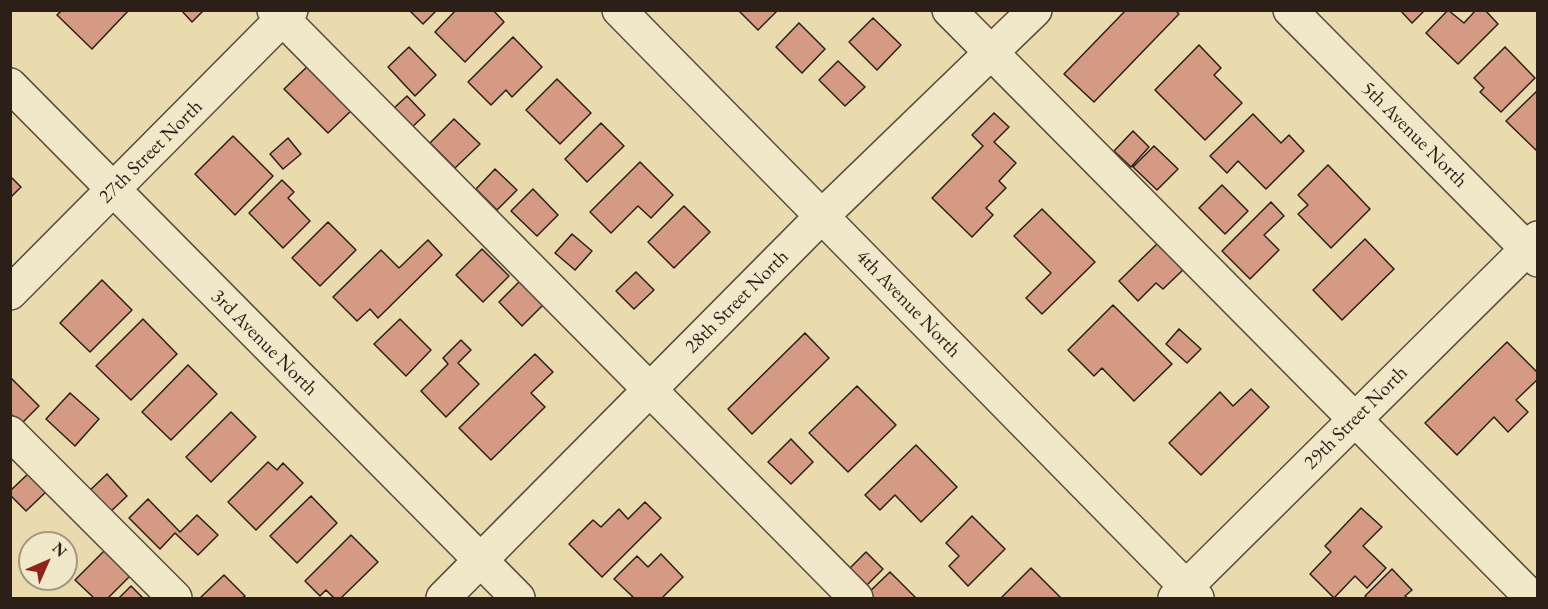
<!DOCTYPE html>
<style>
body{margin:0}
#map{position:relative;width:1548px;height:609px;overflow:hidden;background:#e9dbae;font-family:"EB Garamond",serif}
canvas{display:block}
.frame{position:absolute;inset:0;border:12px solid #2c1f18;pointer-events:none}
.north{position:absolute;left:18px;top:531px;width:60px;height:60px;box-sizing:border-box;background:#f1e8ca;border:2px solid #a29883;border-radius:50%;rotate:45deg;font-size:16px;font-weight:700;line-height:24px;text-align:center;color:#2c1f18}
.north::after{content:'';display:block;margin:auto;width:21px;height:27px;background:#8f2418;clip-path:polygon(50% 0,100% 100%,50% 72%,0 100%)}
</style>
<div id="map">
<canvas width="1548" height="609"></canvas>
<div class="frame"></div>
<div class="north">N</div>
</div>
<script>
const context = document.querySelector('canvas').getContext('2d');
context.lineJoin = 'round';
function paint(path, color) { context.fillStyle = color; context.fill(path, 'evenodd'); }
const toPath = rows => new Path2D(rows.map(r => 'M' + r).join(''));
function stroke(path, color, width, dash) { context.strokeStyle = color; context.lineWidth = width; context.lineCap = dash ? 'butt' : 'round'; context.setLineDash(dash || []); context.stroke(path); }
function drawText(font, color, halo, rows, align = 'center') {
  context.font = font + ' "EB Garamond",serif'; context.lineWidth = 4.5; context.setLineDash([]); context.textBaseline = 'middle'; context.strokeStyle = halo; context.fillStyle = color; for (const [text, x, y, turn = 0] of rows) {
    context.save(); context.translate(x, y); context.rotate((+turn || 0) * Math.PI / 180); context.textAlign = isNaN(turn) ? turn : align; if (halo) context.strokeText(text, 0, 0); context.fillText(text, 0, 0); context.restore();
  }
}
const building = toPath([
 [62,10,129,10,92,49,57,15,62,10],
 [181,10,204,10,192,22,181,10],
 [409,10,437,10,423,24,409,10],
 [456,10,493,10,504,22,465,62,435,32,456,10],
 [738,10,778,10,758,30,738,10],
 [1126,10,1175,10,1179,14,1094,102,1064,74,1126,10],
 [1400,10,1425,10,1412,23,1400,10],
 [1448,10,1464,23,1476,10,1485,10,1498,24,1458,64,1426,33,1448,10],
 [873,18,901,45,877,70,849,42,873,18],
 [799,23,825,49,802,73,776,47,799,23],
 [513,37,542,67,512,97,506,90,491,105,468,82,513,37],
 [1199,45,1221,68,1214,75,1242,103,1205,140,1155,90,1199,45],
 [409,47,436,75,415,96,388,67,409,47],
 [1505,47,1535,78,1501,112,1480,92,1484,88,1474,78,1505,47],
 [838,61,865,87,845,106,819,80,838,61],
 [311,63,355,107,328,133,284,89,311,63],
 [557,79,591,113,560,144,526,110,557,79],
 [1538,90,1538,152,1506,121,1538,90],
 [407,96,425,115,411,128,393,109,407,96],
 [994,113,1009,127,994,142,1016,163,999,181,1006,188,986,208,993,215,972,237,932,198,983,146,972,135,994,113],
 [1253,114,1281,143,1289,135,1304,151,1266,189,1238,161,1227,173,1210,156,1253,114],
 [454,119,480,144,455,168,430,143,454,119],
 [601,123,624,146,587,182,565,159,601,123],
 [1133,131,1149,147,1131,167,1114,151,1133,131],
 [233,136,273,176,235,215,195,174,233,136],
 [288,138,301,154,283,169,270,154,288,138],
 [1154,146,1178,169,1157,190,1133,167,1154,146],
 [640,162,673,195,651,218,638,206,611,233,590,212,640,162],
 [1328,165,1370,209,1331,248,1298,214,1308,205,1298,195,1328,165],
 [495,169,517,190,497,210,476,189,495,169],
 [10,176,21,187,10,198,10,176],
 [282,180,294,192,288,198,310,221,283,248,249,213,282,180],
 [1222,185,1248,211,1225,234,1199,208,1222,185],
 [533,189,558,215,537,236,511,211,533,189],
 [1271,202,1284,216,1264,235,1279,250,1250,279,1222,251,1271,202],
 [684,206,710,232,674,268,648,242,684,206],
 [1042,209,1095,262,1042,314,1026,298,1051,273,1014,236,1042,209],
 [328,222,356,250,320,286,292,258,328,222],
 [572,234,592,251,575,270,555,253,572,234],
 [1365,239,1394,269,1342,320,1313,290,1365,239],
 [428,240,442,255,378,318,370,309,357,321,333,297,381,250,399,268,428,240],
 [1160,241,1185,268,1163,289,1156,283,1138,301,1119,281,1160,241],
 [482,249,509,276,483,302,456,275,482,249],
 [636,272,654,290,634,309,616,291,636,272],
 [102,280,132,310,90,352,60,323,102,280],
 [520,281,544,304,522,326,499,302,520,281],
 [1113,305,1172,364,1134,401,1102,368,1094,376,1068,350,1113,305],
 [143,319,177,354,131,400,96,366,143,319],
 [400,319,431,350,406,376,374,344,400,319],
 [1179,329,1201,349,1187,363,1166,344,1179,329],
 [805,333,829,358,752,434,728,409,805,333],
 [461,340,471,350,458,363,479,384,446,417,421,391,448,364,443,358,461,340],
 [1507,342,1538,373,1538,379,1516,400,1528,412,1508,432,1494,417,1457,455,1425,423,1507,342],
 [535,354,553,372,531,393,545,407,491,460,459,428,535,354],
 [188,365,217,394,171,440,142,412,188,365],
 [11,378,39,406,21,424,10,413,11,378],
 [857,386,896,425,848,472,809,433,857,386],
 [1251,389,1269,407,1201,475,1169,443,1220,392,1233,406,1251,389],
 [70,393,99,419,75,446,46,419,70,393],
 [231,412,256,437,211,482,186,457,231,412],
 [791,439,813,462,791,484,768,462,791,439],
 [916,445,957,487,921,522,895,495,880,510,865,495,916,445],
 [268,462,277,470,283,463,303,483,256,530,228,502,268,462],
 [31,471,49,489,26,511,10,495,10,491,31,471],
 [107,474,127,496,107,515,86,494,107,474],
 [311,496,337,523,297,563,270,536,311,496],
 [148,499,180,532,197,515,218,535,198,555,175,533,160,549,129,518,148,499],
 [645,502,661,518,602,577,569,544,593,520,601,527,619,509,628,519,645,502],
 [1361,508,1382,527,1363,546,1386,568,1367,588,1355,576,1334,598,1310,574,1331,552,1325,546,1361,508],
 [972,516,1005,549,968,586,949,566,959,556,946,543,972,516],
 [351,535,378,562,341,598,334,598,326,590,320,596,305,581,351,535],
 [106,549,132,574,108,598,94,598,75,580,106,549],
 [866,552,883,569,864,588,847,571,866,552],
 [661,554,683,577,662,598,631,598,633,597,614,579,637,556,648,567,661,554],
 [1031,568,1061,598,1001,598,1031,568],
 [1392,569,1412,590,1405,596,1408,598,1367,598,1365,596,1392,569],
 [890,572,916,598,871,598,867,594,890,572],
 [224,575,245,596,242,598,203,598,201,597,224,575],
 [131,586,143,598,119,598,131,586]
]);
const minor = toPath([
 [274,10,856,598],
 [619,10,1197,598],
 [949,10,1532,598],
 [1290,10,1538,260],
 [10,85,518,598],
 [10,293,291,10],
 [10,433,175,598],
 [443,598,822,216,1035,10],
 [1175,598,1538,238]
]);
const streetNames = [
 ["5th Avenue North",1414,135,45],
 ["27th Street North",151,152,-45],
 ["28th Street North",737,302,-45],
 ["4th Avenue North",908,304,46],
 ["3rd Avenue North",264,343,45],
 ["29th Street North",1356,418,-45]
];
paint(building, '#d49a84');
stroke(building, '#2c1f18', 1.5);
stroke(minor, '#5b4e3e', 36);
stroke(minor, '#f1e8ca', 33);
drawText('20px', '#2c1f18', '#f1e8ca', streetNames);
</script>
